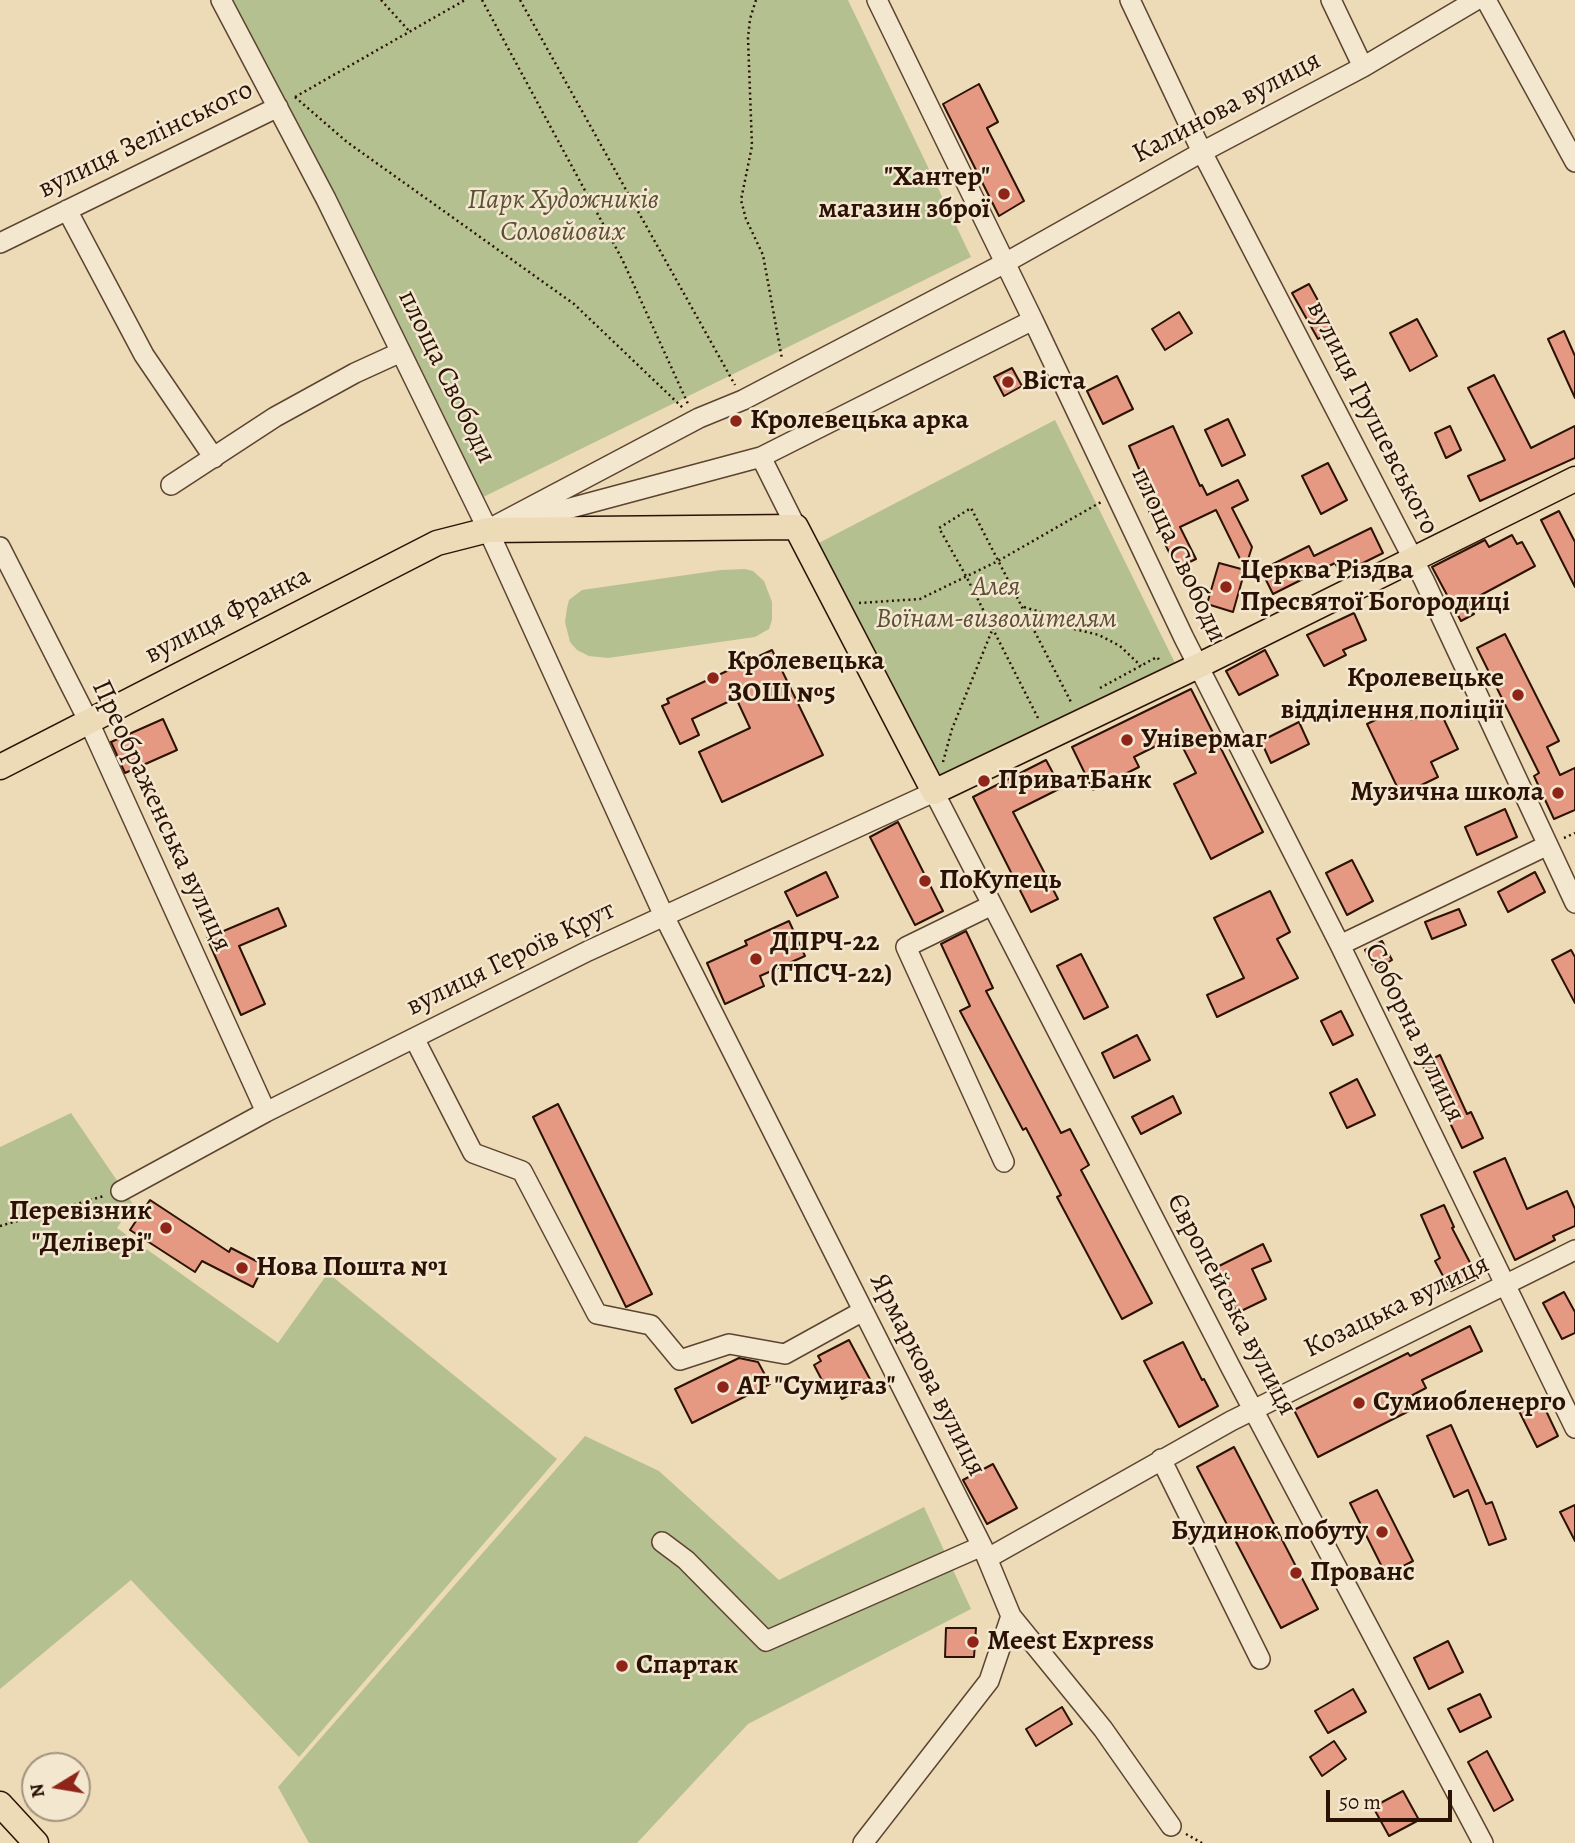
<!DOCTYPE html>
<meta charset="utf-8">
<style>
body{margin:0}
#map{position:relative;width:1575px;height:1843px;overflow:hidden;background:#eddab6;font-family:Alegreya,serif}
canvas{display:block}
.north{position:absolute;left:21px;top:1752px;width:70px;height:70px;box-sizing:border-box;background:#f3e7d0;border:2px solid #a3927e;border-radius:50%;rotate:259deg;font-size:19px;font-weight:700;line-height:28px;text-align:center;color:#2c1204}
.north::after{content:'';display:block;margin:auto;width:24px;height:32px;background:#8f2418;clip-path:polygon(50% 0,100% 100%,50% 72%,0 100%)}
.scale{position:absolute;left:1326px;top:1790px;width:126px;height:32px;box-sizing:border-box;border:4px solid #2c1204;border-top:0;padding-left:9px;font-size:21px;line-height:24px;white-space:nowrap;color:#2c1204;-webkit-text-stroke:5px #f3e7d0;paint-order:stroke}
</style>
<div id="map">
<canvas width="1575" height="1843"></canvas>
<div class="north">N</div>
<div class="scale">50 m</div>
</div>
<script>
const context = document.querySelector('canvas').getContext('2d');
context.lineJoin = 'round';
function paint(path, color) { context.fillStyle = color; context.fill(path, 'evenodd'); }
const toPath = rows => new Path2D(rows.map(r => 'M' + r).join(''));
function stroke(path, color, width, dash) { context.strokeStyle = color; context.lineWidth = width; context.lineCap = dash ? 'butt' : 'round'; context.setLineDash(dash || []); context.stroke(path); }
function drawText(font, color, halo, rows, align = 'center') {
  context.font = font + ' Alegreya,serif'; context.lineWidth = 5; context.setLineDash([]); context.textBaseline = 'middle'; context.strokeStyle = halo; context.fillStyle = color; for (const [text, x, y, turn = 0] of rows) {
    context.save(); context.translate(x, y); context.rotate((+turn || 0) * Math.PI / 180); context.textAlign = isNaN(turn) ? turn : align; if (halo) context.strokeText(text, 0, 0); context.fillText(text, 0, 0); context.restore();
  }
}
const green = toPath([
 [215,0,848,0,971,257,465,506],
 [1055,420,1178,669,937,784,815,545],
 [745,569,753,571,764,581,772,602,772,620,769,629,755,637,608,658,589,656,577,650,570,642,565,622,567,608,569,600,582,590,721,570],
 [71,1113,133,1204,117,1228,278,1343,328,1273,557,1459,299,1757,131,1580,0,1689,0,1147],
 [585,1436,659,1471,779,1580,924,1507,971,1609,748,1724,637,1843,309,1843,278,1787]
]);
const building = toPath([
 [979,84,998,122,987,128,1024,201,999,216,943,104,979,84],
 [1309,284,1334,330,1318,339,1292,293,1309,284],
 [1179,312,1192,333,1165,350,1152,329,1179,312],
 [1417,319,1437,356,1410,371,1390,333,1417,319],
 [1564,331,1575,356,1575,398,1548,339,1564,331],
 [1012,368,1022,386,1004,396,994,377,1012,368],
 [1494,375,1531,448,1575,426,1575,458,1480,501,1468,476,1505,460,1468,388,1494,375],
 [1117,376,1133,409,1103,424,1087,391,1117,376],
 [1228,419,1245,455,1222,466,1205,430,1228,419],
 [1173,426,1200,486,1202,485,1207,495,1238,480,1248,500,1232,508,1252,547,1245,569,1216,510,1180,527,1196,559,1177,568,1149,512,1156,508,1129,446,1173,426],
 [1450,426,1461,450,1446,458,1435,433,1450,426],
 [1328,463,1347,500,1321,514,1302,476,1328,463],
 [1559,511,1575,542,1575,587,1541,520,1559,511],
 [1371,528,1383,553,1341,574,1335,563,1273,594,1261,570,1309,546,1314,556,1371,528],
 [1512,535,1517,544,1522,542,1535,566,1468,602,1474,614,1461,621,1432,567,1485,540,1489,547,1512,535],
 [1219,563,1245,570,1233,612,1207,604,1219,563],
 [1354,613,1366,640,1343,650,1346,655,1324,666,1307,635,1354,613],
 [1505,634,1559,741,1547,747,1560,775,1575,768,1575,810,1554,819,1534,776,1539,773,1477,648,1505,634],
 [772,650,823,755,722,802,699,752,750,728,736,698,692,719,699,735,680,744,662,706,669,703,667,699,772,650],
 [1265,650,1278,675,1239,695,1226,671,1265,650],
 [1191,689,1263,832,1211,859,1174,784,1196,773,1180,742,1175,745,1172,738,1134,757,1139,767,1093,790,1072,747,1191,689],
 [1404,706,1411,720,1438,707,1458,749,1431,762,1438,777,1401,795,1367,724,1404,706],
 [163,719,177,750,125,773,111,742,163,719],
 [1299,722,1309,744,1271,763,1261,741,1299,722],
 [1046,760,1061,788,1013,812,1058,899,1031,912,973,797,1046,760],
 [1505,809,1517,837,1477,855,1465,827,1505,809],
 [898,822,943,911,915,925,870,837,898,822],
 [1352,860,1373,901,1347,915,1326,873,1352,860],
 [826,872,838,897,797,916,785,892,826,872],
 [1535,872,1545,892,1508,912,1498,892,1535,872],
 [1270,891,1290,932,1277,939,1298,978,1217,1017,1207,995,1244,978,1214,918,1270,891],
 [278,908,286,926,239,946,265,1004,241,1015,207,938,278,908],
 [1459,909,1466,925,1432,939,1425,922,1459,909],
 [789,921,805,956,760,976,764,986,725,1004,707,963,747,945,745,941,789,921],
 [966,931,993,988,986,991,1061,1133,1070,1129,1089,1165,1081,1170,1152,1303,1122,1319,1057,1197,1061,1195,1026,1128,1023,1130,960,1011,970,1006,941,944,966,931],
 [1382,941,1392,960,1375,970,1365,950,1382,941],
 [1571,950,1575,957,1575,1003,1552,960,1571,950],
 [1081,954,1108,1007,1084,1019,1057,966,1081,954],
 [1341,1011,1353,1035,1333,1045,1321,1021,1341,1011],
 [1137,1035,1150,1060,1114,1078,1102,1053,1137,1035],
 [1440,1055,1467,1114,1471,1112,1483,1138,1462,1148,1422,1064,1440,1055],
 [1357,1079,1375,1115,1347,1128,1330,1093,1357,1079],
 [1173,1096,1181,1113,1141,1134,1132,1117,1173,1096],
 [558,1104,652,1294,626,1307,533,1117,558,1104],
 [1505,1158,1527,1209,1567,1191,1575,1209,1575,1226,1553,1236,1555,1240,1515,1260,1474,1172,1505,1158],
 [150,1200,229,1252,231,1248,264,1265,253,1287,202,1261,195,1272,130,1230,150,1200],
 [1444,1205,1454,1227,1452,1228,1478,1278,1451,1291,1435,1261,1440,1258,1421,1215,1444,1205],
 [1263,1244,1271,1261,1252,1269,1266,1299,1237,1313,1215,1268,1263,1244],
 [1564,1292,1575,1312,1575,1333,1562,1339,1543,1303,1564,1292],
 [1470,1326,1482,1351,1422,1380,1426,1388,1407,1398,1413,1409,1318,1457,1294,1410,1408,1353,1410,1356,1470,1326],
 [849,1340,872,1383,842,1399,833,1382,825,1386,814,1365,821,1361,818,1356,849,1340],
 [1183,1342,1202,1380,1204,1379,1218,1406,1179,1427,1144,1361,1183,1342],
 [739,1358,758,1362,770,1384,692,1423,675,1389,739,1358],
 [1540,1398,1558,1436,1537,1447,1518,1409,1540,1398],
 [1451,1425,1486,1504,1492,1502,1506,1539,1489,1545,1468,1490,1454,1497,1427,1436,1451,1425],
 [1234,1447,1318,1609,1281,1628,1197,1467,1234,1447],
 [993,1464,1017,1508,987,1524,963,1480,993,1464],
 [1377,1490,1413,1561,1386,1575,1350,1503,1377,1490],
 [1575,1505,1575,1541,1560,1512,1575,1505],
 [946,1628,976,1628,974,1657,945,1657,946,1628],
 [1448,1641,1463,1672,1429,1689,1414,1658,1448,1641],
 [1353,1689,1366,1712,1328,1733,1315,1711,1353,1689],
 [1480,1694,1491,1717,1460,1732,1448,1709,1480,1694],
 [1062,1707,1072,1724,1036,1746,1026,1729,1062,1707],
 [1334,1741,1346,1759,1322,1776,1310,1757,1334,1741],
 [1487,1751,1513,1800,1494,1811,1468,1762,1487,1751],
 [1403,1791,1419,1820,1389,1836,1373,1807,1403,1791]
]);
const path = toPath([
 [381,0,410,32],
 [482,0,622,259,688,404],
 [520,0,735,385],
 [756,0,750,19,748,38,752,146,741,200,746,219,763,255,782,359],
 [295,97,347,142,574,304,683,408],
 [295,97,465,0],
 [859,603,920,599,998,561,1101,502],
 [1024,607,1047,614,1074,629,1099,635,1120,646,1141,666],
 [1100,688,1157,657,1160,661],
 [1038,718,966,576,939,528,971,508,1072,704],
 [943,762,952,729,993,628],
 [1564,838,1575,833],
 [0,1226,104,1196],
 [1186,1834,1202,1843]
]);
const minor = toPath([
 [221,0,326,199,488,530,664,916,982,1546,1011,1616,989,1681,863,1843],
 [877,0,1033,320],
 [1130,0,1202,152,1424,580,1575,903],
 [1331,0,1363,67],
 [1486,0,1575,162],
 [67,210,144,355,214,458],
 [0,243,278,107],
 [171,485,275,417,355,373,401,352],
 [522,521,761,457],
 [796,527,761,457,1033,320,1184,638,1340,945,1575,1428],
 [489,529,699,418,743,400,1005,263,1202,152,1363,67,1476,0],
 [0,547,88,720,266,1112],
 [992,905,906,947,1004,1162],
 [1340,945,1548,845],
 [414,1038,473,1153,522,1171,597,1314,651,1325,680,1360,729,1344,785,1354,863,1311],
 [121,1191,266,1112,588,951,934,792,1231,1368,1483,1843],
 [1161,1459,1260,1659],
 [662,1542,686,1560,766,1641,982,1546],
 [988,1558,1231,1421,1575,1250],
 [1011,1616,1103,1729,1171,1826]
]);
const major = toPath([
 [0,767,437,543,488,530,796,527,934,792,1198,666,1575,479],
 [0,1804,36,1843]
]);
const markers = [
 [1004,194,7,"#8f2418"],
 [1008,382,7,"#8f2418"],
 [736,421,7,"#8f2418"],
 [1226,587,7,"#8f2418"],
 [713,678,7,"#8f2418"],
 [1518,695,7,"#8f2418"],
 [1127,740,7,"#8f2418"],
 [984,781,7,"#8f2418"],
 [1558,793,7,"#8f2418"],
 [925,881,7,"#8f2418"],
 [756,959,7,"#8f2418"],
 [166,1228,7,"#8f2418"],
 [242,1268,7,"#8f2418"],
 [723,1387,7,"#8f2418"],
 [1359,1403,7,"#8f2418"],
 [1382,1532,7,"#8f2418"],
 [1296,1573,7,"#8f2418"],
 [973,1642,7,"#8f2418"],
 [622,1666,7,"#8f2418"]
];
const streetNames = [
 ["Калинова вулиця",1227,108,-28],
 ["вулиця Зелінського",146,140,-26],
 ["площа Свободи",446,377,64],
 ["вулиця Грушевського",1372,418,63],
 ["площа Свободи",1178,555,65],
 ["вулиця Франка",228,616,-27],
 ["Преображенська вулиця",161,816,65],
 ["вулиця Героїв Крут",511,959,-26],
 ["Соборна вулиця",1414,1033,64],
 ["Європейська вулиця",1231,1305,62],
 ["Козацька вулиця",1397,1307,-26],
 ["Ярмаркова вулиця",927,1375,63]
];
const poiNames = [
 ["\"Хантер\"",990,178,"right"],
 ["магазин зброї",990,210,"right"],
 ["Віста",1022,382],
 ["Кролевецька арка",750,421],
 ["Церква Різдва",1240,571],
 ["Пресвятої Богородиці",1240,603],
 ["Кролевецька",727,662],
 ["ЗОШ №5",727,694],
 ["Кролевецьке",1504,679,"right"],
 ["відділення поліції",1504,711,"right"],
 ["Універмаг",1141,740],
 ["ПриватБанк",998,781],
 ["Музична школа",1544,793,"right"],
 ["ПоКупець",939,881],
 ["ДПРЧ-22",770,943],
 ["(ГПСЧ-22)",770,975],
 ["Перевізник",152,1212,"right"],
 ["\"Делівері\"",152,1244,"right"],
 ["Нова Пошта №1",256,1268],
 ["АТ \"Сумигаз\"",737,1387],
 ["Сумиобленерго",1373,1403],
 ["Будинок побуту",1368,1532,"right"],
 ["Прованс",1310,1573],
 ["Meest Express",987,1642],
 ["Спартак",636,1666]
];
const parkNames = [
 ["Парк Художників",563,201],
 ["Соловйових",563,233],
 ["Алея",996,588],
 ["Воїнам-визволителям",996,620]
];
paint(green, '#b5c090');
paint(building, '#e59983');
stroke(building, '#2c1204', 2);
stroke(minor, '#5c4430', 22);
stroke(major, '#2c1204', 27);
stroke(path, '#2c1204', 2.5, [2, 3.5]);
stroke(minor, '#f3e7d0', 19);
stroke(major, '#eddab6', 24);
for (const [x, y, r, color] of markers) { const dot = new Path2D(); dot.arc(x, y, r, 0, 2 * Math.PI); context.fillStyle = color; context.fill(dot); stroke(dot, '#f3e7d0', 2.5); }
drawText('28px', '#2c1204', '#f3e7d0', streetNames);
drawText('bold 28px', '#2c1204', '#f3e7d0', poiNames, 'left');
drawText('italic 28px', '#5c4f35', '#f3e7d0', parkNames);
</script>
